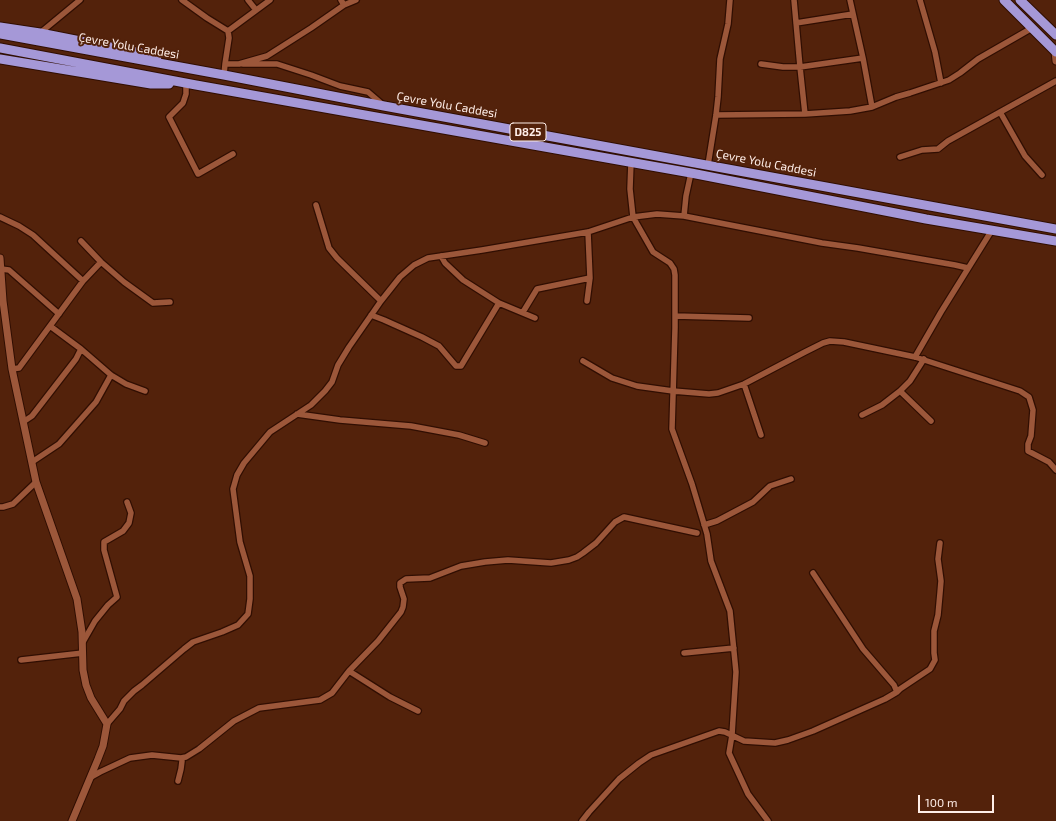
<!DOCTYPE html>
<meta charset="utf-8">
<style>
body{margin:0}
#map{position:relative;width:1056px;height:821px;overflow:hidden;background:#53220b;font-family:"Exo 2",sans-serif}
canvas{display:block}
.scale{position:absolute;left:918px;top:795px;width:76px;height:18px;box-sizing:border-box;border:2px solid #ffeee8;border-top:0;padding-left:5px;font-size:12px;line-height:14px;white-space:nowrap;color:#ffeee8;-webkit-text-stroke:3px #53220b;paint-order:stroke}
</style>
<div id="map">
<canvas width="1056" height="821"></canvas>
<div class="scale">100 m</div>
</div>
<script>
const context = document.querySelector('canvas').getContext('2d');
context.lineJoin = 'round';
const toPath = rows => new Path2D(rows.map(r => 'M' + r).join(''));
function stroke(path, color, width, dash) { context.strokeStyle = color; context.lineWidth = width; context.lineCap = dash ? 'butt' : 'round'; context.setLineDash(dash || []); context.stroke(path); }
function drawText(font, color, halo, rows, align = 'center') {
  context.font = font + ' "Exo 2",sans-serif'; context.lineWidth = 4; context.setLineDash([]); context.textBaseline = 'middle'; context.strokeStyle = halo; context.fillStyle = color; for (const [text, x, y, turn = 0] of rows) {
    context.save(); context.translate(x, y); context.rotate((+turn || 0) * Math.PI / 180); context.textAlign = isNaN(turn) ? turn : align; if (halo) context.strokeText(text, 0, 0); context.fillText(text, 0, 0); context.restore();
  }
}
const minor = toPath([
 [182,0,207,18,228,31,229,38,225,64],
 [248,0,256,10],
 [341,0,344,5],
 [794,0,800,67,805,114],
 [850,0,863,58,872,107],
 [920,0,935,52,941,83],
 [796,23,853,14],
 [228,31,270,0],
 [40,33,80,0],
 [243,64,277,64,311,75,340,86,368,92,382,104],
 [761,64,783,67,800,67,863,58],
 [224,75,225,64,239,64,267,56,311,28,344,5,356,0],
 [186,85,186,94,183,103,169,117,198,174,233,154],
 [1000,112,1025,156,1042,175],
 [716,115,805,114,850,111,872,107,896,97,910,93,949,80,960,73,978,59,1032,28],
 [900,157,922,150,938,149,948,141,1056,81],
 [631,162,630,189,633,217,653,252,670,263,674,269,675,275,675,328,672,429,692,484,707,534,711,561,730,611,736,672,732,735,729,753,748,794,768,821],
 [708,165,716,115,718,97,720,59,728,24,730,0],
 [316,205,329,248,337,258,381,301],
 [684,216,822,243,858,248,955,265,968,268],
 [0,217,19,226,33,235,83,281],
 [81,241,101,262,124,282,153,303,170,302],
 [441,256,445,263,463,280,499,303,535,318],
 [1,269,9,270,59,314],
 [587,301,590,278,588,232],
 [523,312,537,289,590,278],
 [371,315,384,320,422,337,439,346,456,366,461,366,499,303],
 [675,316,749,318],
 [50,326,81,349,111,375,126,384,145,391],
 [915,357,941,312,992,230],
 [583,361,612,378,637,386,673,391,709,394,718,393,744,384,805,352,823,343,830,341,844,342,915,357,1020,391,1029,397,1033,410,1031,436,1028,444,1028,451,1049,462,1056,470],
 [12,369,19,368,83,281,101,262],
 [744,384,761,435],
 [900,391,931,421],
 [297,414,340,420,411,426,459,435,485,443],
 [862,415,882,405,900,391,910,381,924,359],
 [23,422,32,416,76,359,81,349],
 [32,462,59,444,96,402,111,375],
 [0,507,3,507,13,504,36,482],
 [704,525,717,521,753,502,770,486,791,479],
 [83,642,95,621,108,605,117,597,104,550,104,542,123,531,129,523,131,513,127,502],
 [684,653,734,648],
 [21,660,83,653],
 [349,671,390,697,418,711],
 [897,692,900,689,930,669,935,660,934,653,934,631,938,615,940,593,941,581,938,559,940,543],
 [107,724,120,709,124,701,134,691,142,685,184,649,193,642,222,632,238,625,248,614,250,599,250,576,240,542,233,489,237,475,244,463,270,432,311,405,325,391,332,382,338,365,349,347,381,301,400,277,414,265,428,258,482,250,588,232,633,217,657,214,684,216,686,196,691,173],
 [91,777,100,772,130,758,152,755,181,758,186,757,199,749,234,721,259,708,320,700,332,693,349,671,378,641,401,612,403,607,404,599,400,587,400,583,406,579,430,578,461,566,485,562,508,560,551,563,569,560,577,557,583,553,596,543,615,522,624,517,697,533],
 [178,781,181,769,182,761,181,758],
 [582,821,589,812,619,779,639,763,651,755,719,731,725,732,744,741,775,743,788,740,813,731,885,699,897,692,894,685,863,649,813,573]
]);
const tertiary = toPath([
 [1055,51,1056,61],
 [0,258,3,301,12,369,36,482,77,599,82,632,83,670,86,685,91,698,107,724,103,746,98,759,72,821]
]);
const trunk = toPath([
 [1004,0,1056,52],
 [1020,0,1056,35],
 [0,27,40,33,141,53,157,57],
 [0,34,224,75,384,106,1056,229],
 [0,48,196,85,691,173,926,219,1056,241],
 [0,59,151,84,169,84]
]);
const shields = [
 [528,132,36]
];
const shieldNames = [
 ["D825",528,132]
];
const streetNames = [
 ["Çevre Yolu Caddesi",129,46,10],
 ["Çevre Yolu Caddesi",447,105,10],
 ["Çevre Yolu Caddesi",766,163,11]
];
stroke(minor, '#300e02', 8);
stroke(tertiary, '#300e02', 9);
stroke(trunk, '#300e02', 11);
stroke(minor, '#9c573a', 5.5);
stroke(tertiary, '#9c573a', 7);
stroke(trunk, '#a598d7', 9);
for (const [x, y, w] of shields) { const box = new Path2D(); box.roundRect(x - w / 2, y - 9, w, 18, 3); context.fillStyle = '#53220b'; context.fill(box); stroke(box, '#ffeee8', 1); }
drawText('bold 11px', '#ffeee8', null, shieldNames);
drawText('12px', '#ffeee8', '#53220b', streetNames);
</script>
